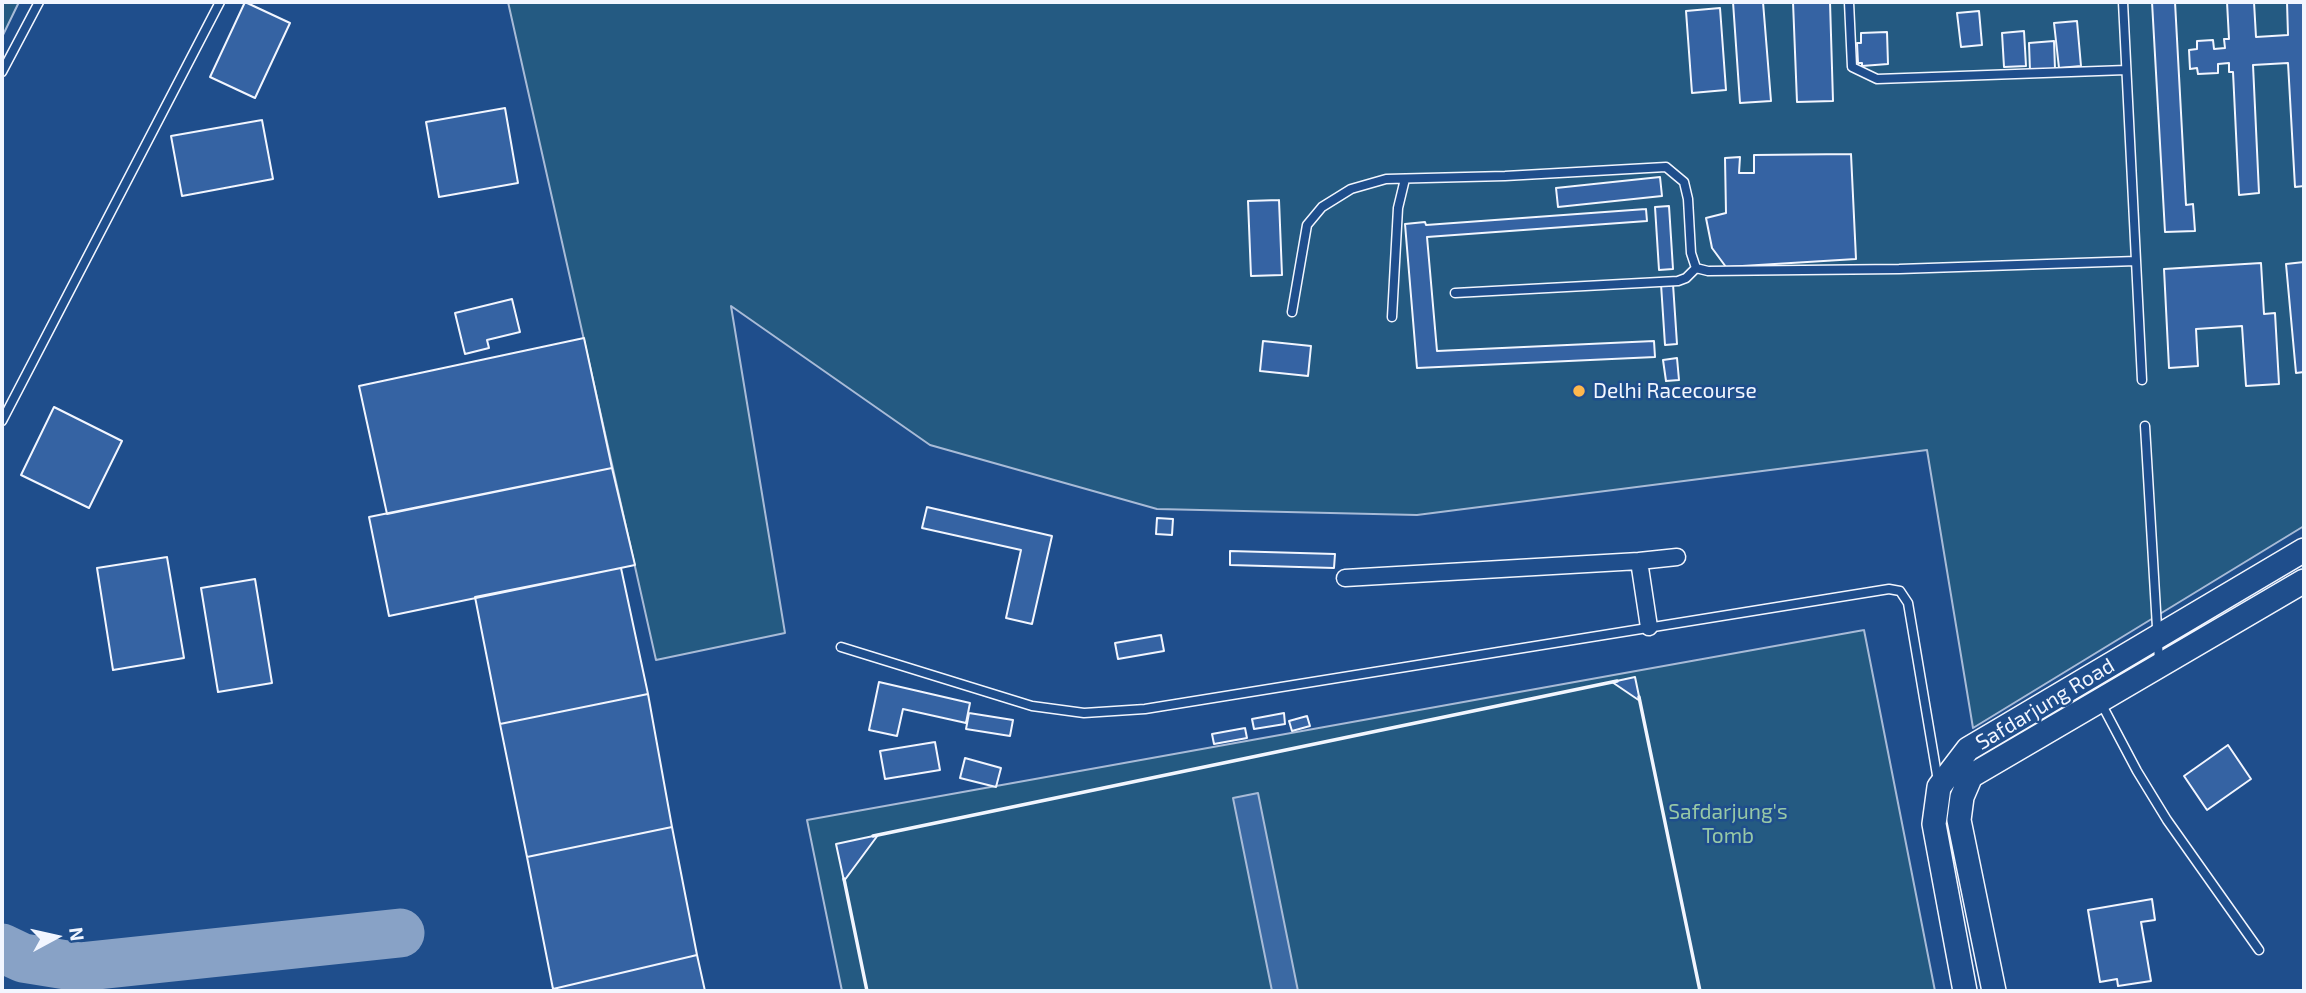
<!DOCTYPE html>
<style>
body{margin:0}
#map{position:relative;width:2306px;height:993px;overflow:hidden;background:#1f4e8c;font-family:"Exo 2",sans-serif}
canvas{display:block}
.frame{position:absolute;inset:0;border:4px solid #f2f6ff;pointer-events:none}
.north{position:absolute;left:21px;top:902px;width:70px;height:70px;-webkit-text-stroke:5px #1f4e8c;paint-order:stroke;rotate:82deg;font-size:19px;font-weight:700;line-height:28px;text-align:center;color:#f2f6ff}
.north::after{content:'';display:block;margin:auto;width:24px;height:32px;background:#f2f6ff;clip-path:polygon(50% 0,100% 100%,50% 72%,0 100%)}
</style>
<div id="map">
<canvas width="2306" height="993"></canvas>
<div class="frame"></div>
<div class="north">N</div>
</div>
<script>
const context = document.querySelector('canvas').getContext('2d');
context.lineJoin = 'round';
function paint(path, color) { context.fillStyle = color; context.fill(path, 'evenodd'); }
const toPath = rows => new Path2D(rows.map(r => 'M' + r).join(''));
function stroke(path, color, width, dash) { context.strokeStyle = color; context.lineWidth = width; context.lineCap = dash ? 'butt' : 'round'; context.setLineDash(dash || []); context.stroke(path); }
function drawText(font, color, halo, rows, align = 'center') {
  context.font = font + ' "Exo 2",sans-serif'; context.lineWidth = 5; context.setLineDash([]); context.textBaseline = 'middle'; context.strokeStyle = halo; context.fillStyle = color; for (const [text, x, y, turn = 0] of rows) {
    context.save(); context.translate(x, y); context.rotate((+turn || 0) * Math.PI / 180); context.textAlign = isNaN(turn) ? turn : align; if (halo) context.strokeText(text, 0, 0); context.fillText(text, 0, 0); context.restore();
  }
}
const green = toPath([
 [2,2,19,2,2,37,2,2],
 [508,2,2304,2,2304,526,1973,728,1927,450,1417,515,1157,509,930,445,731,306,785,633,656,660,508,2],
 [1864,630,1935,991,842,991,807,820,1864,630]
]);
const water = toPath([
 [1258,793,1298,991,1272,991,1233,798,1258,793]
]);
const taxiway = toPath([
 [2,948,23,958,79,967,400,933]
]);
const building = toPath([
 [245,2,290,23,255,98,210,77,245,2],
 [1733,2,1763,2,1771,101,1740,103,1733,2],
 [1793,2,1830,2,1833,101,1797,102,1793,2],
 [2152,2,2175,2,2186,205,2193,204,2195,231,2165,232,2152,2],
 [2227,2,2254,2,2256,37,2288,35,2287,2,2304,2,2304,186,2295,187,2288,63,2253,65,2259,193,2239,195,2233,72,2229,72,2229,63,2218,64,2218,73,2198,74,2197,68,2190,69,2189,50,2197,49,2197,41,2213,40,2214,49,2225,48,2224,39,2229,39,2227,2],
 [1720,8,1726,90,1692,93,1686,11,1720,8],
 [1979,11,1982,45,1961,47,1957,13,1979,11],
 [2077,21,2081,66,2059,68,2054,23,2077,21],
 [2024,31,2026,66,2004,67,2002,33,2024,31],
 [1887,32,1888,64,1862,66,1862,63,1858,63,1857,43,1861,43,1861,33,1887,32],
 [2054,41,2055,69,2030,71,2029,43,2054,41],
 [505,108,518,183,439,197,426,122,505,108],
 [262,120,273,179,182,196,171,136,262,120],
 [1851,154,1856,259,1726,267,1712,248,1706,218,1726,213,1725,158,1740,157,1739,173,1754,173,1754,155,1851,154],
 [1660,177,1662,196,1558,207,1556,188,1660,177],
 [1279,200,1282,275,1251,276,1248,201,1279,200],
 [1669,206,1673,269,1659,270,1655,207,1669,206],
 [1646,209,1647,221,1427,237,1437,351,1654,341,1655,357,1417,368,1405,224,1425,222,1426,225,1646,209],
 [2304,262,2304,372,2296,373,2286,264,2304,262],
 [2261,263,2264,314,2275,313,2279,384,2246,386,2242,326,2196,329,2198,366,2169,368,2164,269,2261,263],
 [1661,284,1673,284,1677,344,1665,345,1661,284],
 [512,299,520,332,487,340,489,348,465,354,455,313,512,299],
 [584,338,612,468,387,514,359,386,584,338],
 [1263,341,1311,346,1308,376,1260,371,1263,341],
 [1677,358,1679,380,1666,381,1663,360,1677,358],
 [54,407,122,441,89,508,21,475,54,407],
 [612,468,635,565,389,616,369,517,612,468],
 [927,507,1052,536,1032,624,1006,618,1021,550,922,528,927,507],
 [1157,518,1173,519,1172,535,1156,534,1157,518],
 [1230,551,1335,554,1334,568,1230,565,1230,551],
 [167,557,184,658,113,670,97,568,167,557],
 [621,568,648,694,500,724,475,597,621,568],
 [255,579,272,683,218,692,201,588,255,579],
 [1161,635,1164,651,1118,659,1115,643,1161,635],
 [1635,677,1640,701,1612,682,1635,677],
 [879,682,970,703,966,723,903,709,897,736,869,730,879,682],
 [648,694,672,827,527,857,500,724,648,694],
 [969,713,1013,720,1010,736,966,729,969,713],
 [1284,713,1285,724,1254,729,1252,719,1284,713],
 [1307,716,1310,726,1292,731,1289,721,1307,716],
 [1245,728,1247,738,1214,744,1212,734,1245,728],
 [935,742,940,770,885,779,880,751,935,742],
 [2228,745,2251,779,2207,810,2184,776,2228,745],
 [965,758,1001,768,996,787,960,778,965,758],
 [672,827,697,955,553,989,527,857,672,827],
 [878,835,844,881,836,844,878,835],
 [2152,899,2155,920,2141,922,2151,981,2118,986,2117,979,2100,982,2088,910,2152,899],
 [697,955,705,991,554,991,553,989,697,955]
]);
const service = toPath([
 [1849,2,1852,67,1877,79,2126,70],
 [2123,2,2142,380],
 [2,72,39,2],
 [1455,293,1678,281,1686,278,1696,268],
 [1292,312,1307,225,1322,207,1351,189,1386,179,1505,176,1666,167,1684,182,1688,199,1691,253,1696,268,1708,271,1899,269,2136,261],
 [1392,317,1398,208,1405,179],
 [2,421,220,2],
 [2145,426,2159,661],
 [841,647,1032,706,1084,713,1145,709,1889,589,1900,591,1908,603,1938,781],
 [2101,703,2137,771,2167,820,2259,950]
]);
const minor = toPath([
 [1639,561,1677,557],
 [1345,578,1639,561,1649,627]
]);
const secondary = toPath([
 [1965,991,1934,824,1939,787,1968,749,2304,550],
 [1994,991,1959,820,1962,797,1971,776,2304,581]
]);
const wall = toPath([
 [1639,697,1700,991],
 [873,836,1617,681],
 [844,879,867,991]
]);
const markers = [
 [1579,391,7,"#ffb74d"]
];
const poiNames = [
 ["Delhi Racecourse",1593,391]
];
const streetNames = [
 ["Safdarjung Road",2045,704,-31]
];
const parkNames = [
 ["Safdarjung's",1728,812],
 ["Tomb",1728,836]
];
paint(green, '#245a82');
stroke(green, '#a8bbd7', 2);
paint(water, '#3b69a3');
stroke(water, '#a8bbd7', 2);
stroke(taxiway, '#88a2c6', 49);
paint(building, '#3563a3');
stroke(building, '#f2f6ff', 2);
stroke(service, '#f2f6ff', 11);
stroke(minor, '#f2f6ff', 19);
stroke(secondary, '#f2f6ff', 26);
stroke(service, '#1f4e8c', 8);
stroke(minor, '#1f4e8c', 16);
stroke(secondary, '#1f4e8c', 23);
stroke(wall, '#f2f6ff', 3.5);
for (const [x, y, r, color] of markers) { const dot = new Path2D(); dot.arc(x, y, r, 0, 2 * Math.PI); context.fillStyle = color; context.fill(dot); stroke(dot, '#1f4e8c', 2.5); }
drawText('21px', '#f2f6ff', '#1f4e8c', poiNames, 'left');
drawText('21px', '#f2f6ff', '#1f4e8c', streetNames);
drawText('21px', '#97c8a6', '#1f4e8c', parkNames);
</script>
